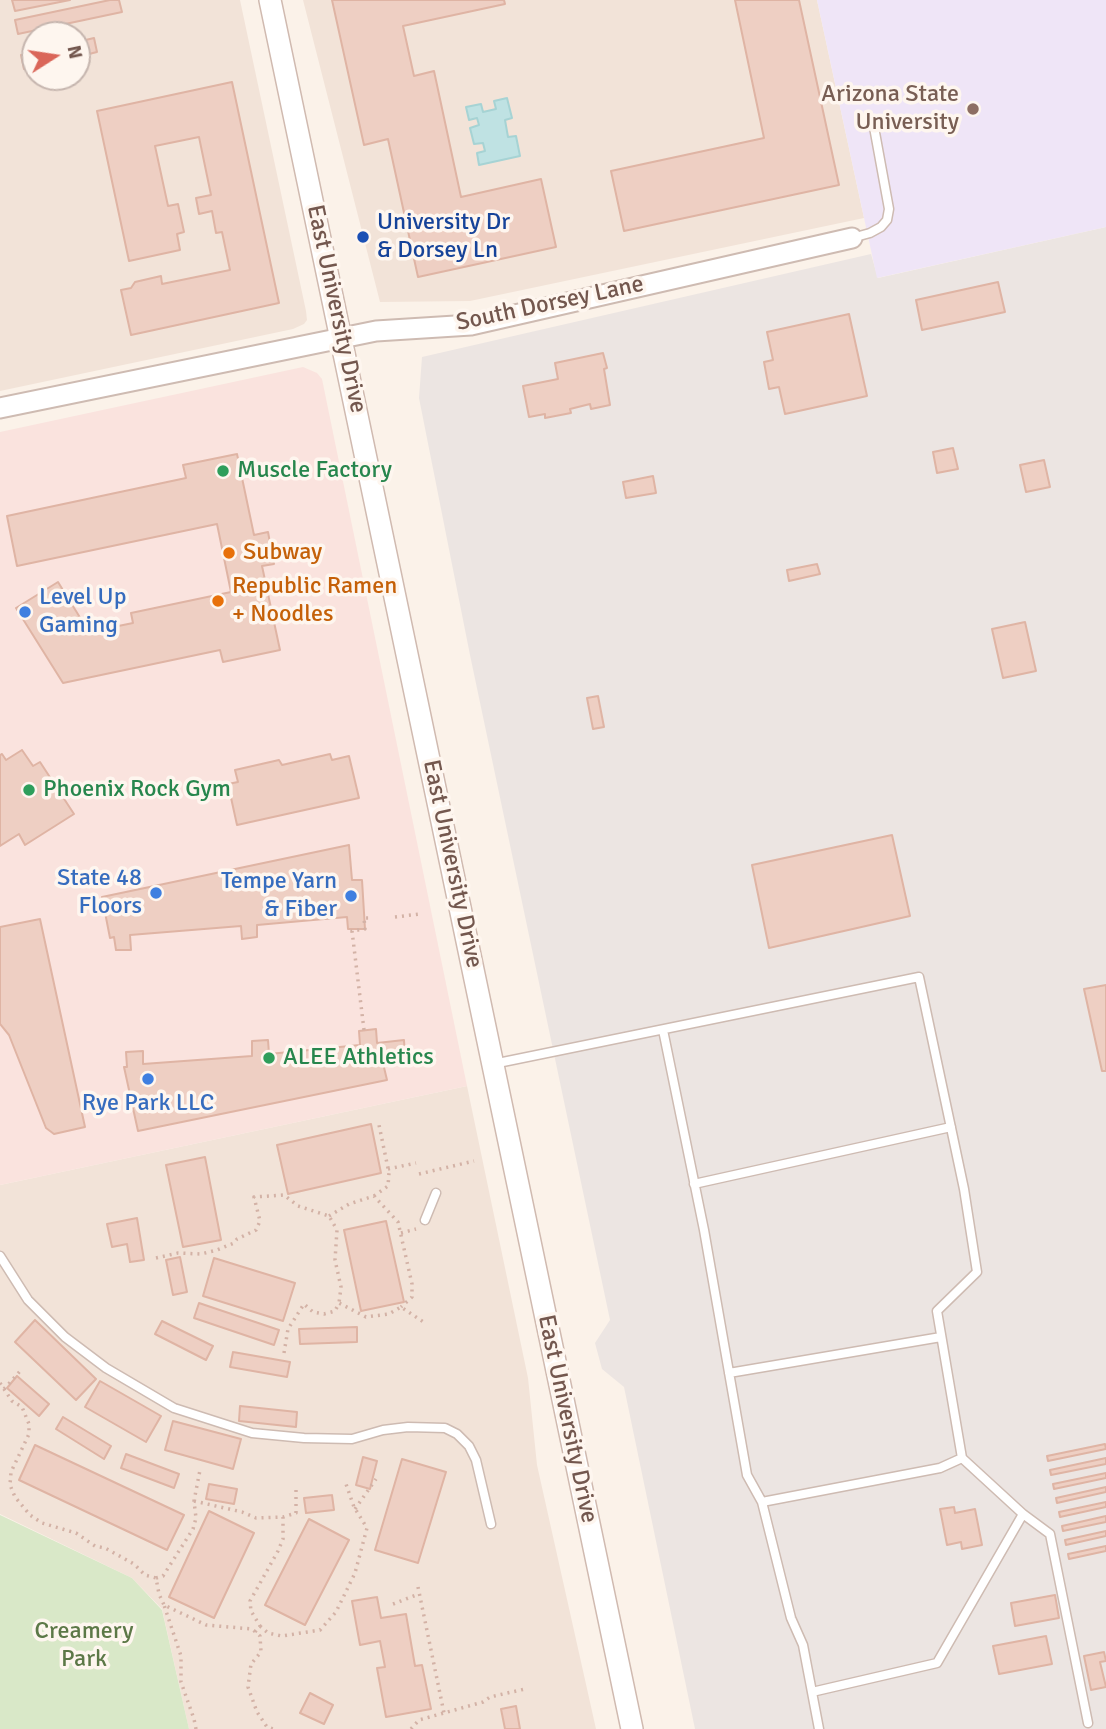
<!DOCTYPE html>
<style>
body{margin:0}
#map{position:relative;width:1106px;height:1729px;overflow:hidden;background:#fbf2e9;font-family:Signika,sans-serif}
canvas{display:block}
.north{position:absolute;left:21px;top:21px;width:70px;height:70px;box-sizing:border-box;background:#fef6ef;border:2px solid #c6b6af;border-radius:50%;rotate:78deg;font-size:19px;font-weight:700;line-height:28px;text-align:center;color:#73574e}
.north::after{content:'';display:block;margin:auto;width:24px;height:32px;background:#da6659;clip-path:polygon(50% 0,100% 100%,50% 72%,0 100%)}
</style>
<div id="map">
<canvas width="1106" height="1729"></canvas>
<div class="north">N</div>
</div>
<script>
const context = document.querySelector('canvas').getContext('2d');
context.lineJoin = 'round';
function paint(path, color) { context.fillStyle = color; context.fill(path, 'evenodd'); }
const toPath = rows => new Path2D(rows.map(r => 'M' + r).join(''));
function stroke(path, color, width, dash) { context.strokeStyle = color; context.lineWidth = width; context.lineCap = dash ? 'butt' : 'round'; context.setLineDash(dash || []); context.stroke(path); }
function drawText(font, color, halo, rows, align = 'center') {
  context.font = font + ' Signika,sans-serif'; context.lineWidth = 7; context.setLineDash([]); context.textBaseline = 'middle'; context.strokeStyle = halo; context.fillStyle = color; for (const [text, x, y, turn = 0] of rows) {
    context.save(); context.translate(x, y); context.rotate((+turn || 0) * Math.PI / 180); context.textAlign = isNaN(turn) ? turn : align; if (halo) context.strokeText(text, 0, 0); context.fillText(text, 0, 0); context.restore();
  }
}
const residential = toPath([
 [0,0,240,0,306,311,307,320,304,324,293,329,0,391],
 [35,35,77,35,77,77,35,77],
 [303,0,817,0,864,218,470,301,380,302],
 [467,1086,528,1378,537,1465,596,1729,189,1729,162,1609,132,1578,0,1514,0,1185]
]);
const commercial = toPath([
 [303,367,317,373,322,379,467,1086,0,1185,0,432]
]);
const industrial = toPath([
 [1106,227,1106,1729,695,1729,624,1387,602,1369,595,1343,610,1320,470,655,419,398,422,357,871,254,878,278]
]);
const education = toPath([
 [817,0,1106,0,1106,227,877,278]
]);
const green = toPath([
 [0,1515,132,1578,162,1610,189,1729,0,1729]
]);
const water = toPath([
 [507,98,512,118,505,120,508,137,516,136,520,156,479,165,477,153,485,151,483,143,474,144,470,128,479,125,477,118,469,120,466,107,481,104,483,112,496,109,494,101,507,98]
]);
const building = toPath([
 [12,0,70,0,15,11,12,0],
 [110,0,119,0,122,12,18,34,15,20,110,0],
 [332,0,504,0,505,4,403,26,414,76,434,71,461,197,541,179,556,247,418,277,388,139,364,145,332,0],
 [735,0,799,0,839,185,624,231,611,171,764,138,735,0],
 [94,38,97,52,77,57,77,42,94,38],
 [35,52,35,66,24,69,21,55,35,52],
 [232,82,279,303,131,335,121,290,131,288,135,282,161,276,162,284,230,270,222,232,216,233,212,211,199,214,196,198,211,195,199,137,155,146,168,206,178,204,184,232,177,234,180,250,129,261,97,111,232,82],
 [998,282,1005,312,922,330,916,300,998,282],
 [849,314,867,396,785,414,779,387,769,389,764,362,773,360,767,332,849,314],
 [603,353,607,368,604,369,610,405,591,409,590,404,570,409,571,413,545,418,545,414,529,417,523,386,558,379,555,363,603,353],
 [953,448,958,469,937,473,933,452,953,448],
 [237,454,254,535,268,532,274,564,262,566,280,650,223,662,220,650,63,683,16,608,58,582,89,632,133,623,131,613,231,592,217,524,17,566,7,516,186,478,183,465,237,454],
 [1044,460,1050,487,1026,492,1020,465,1044,460],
 [653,476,656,493,626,498,623,482,653,476],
 [817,564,820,574,789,581,787,570,817,564],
 [1025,622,1036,671,1003,678,992,629,1025,622],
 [598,696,604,727,593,729,587,698,598,696],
 [22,750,33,766,40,762,74,814,25,845,19,834,0,846,0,755,2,754,6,760,22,750],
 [330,754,332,760,349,756,359,798,237,825,228,784,238,782,235,770,279,760,282,765,330,754],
 [892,835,910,916,769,948,752,865,892,835],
 [349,845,352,880,362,880,365,929,348,929,347,917,257,925,257,937,242,939,241,926,130,935,131,950,116,950,114,937,110,938,102,897,349,845],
 [40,919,85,1127,54,1134,46,1128,9,1035,0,1024,0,927,40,919],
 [1106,985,1106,1071,1102,1071,1084,989,1106,985],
 [376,1029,377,1043,404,1040,405,1057,382,1059,387,1080,138,1131,124,1067,127,1067,126,1052,143,1051,143,1064,252,1056,252,1041,268,1040,269,1054,360,1045,359,1031,376,1029],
 [371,1124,381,1173,288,1194,277,1145,371,1124],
 [205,1157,221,1240,183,1247,166,1165,205,1157],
 [137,1218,144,1260,130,1262,127,1244,112,1247,107,1224,137,1218],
 [386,1221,404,1302,361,1311,344,1230,386,1221],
 [180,1257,187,1292,173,1295,166,1260,180,1257],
 [214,1258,295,1283,283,1321,203,1296,214,1258],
 [199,1303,279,1330,274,1345,194,1318,199,1303],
 [35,1320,96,1379,76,1400,15,1342,35,1320],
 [162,1321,213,1346,206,1360,155,1334,162,1321],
 [357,1327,357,1342,300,1344,299,1329,357,1327],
 [233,1352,290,1362,287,1377,230,1367,233,1352],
 [17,1376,49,1404,39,1416,7,1388,17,1376],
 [100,1381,161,1416,146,1442,85,1407,100,1381],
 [240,1406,297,1412,296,1427,239,1421,240,1406],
 [63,1417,111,1446,104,1459,56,1429,63,1417],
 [173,1421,241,1439,233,1469,165,1450,173,1421],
 [1105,1444,1106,1449,1048,1461,1047,1456,1105,1444],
 [35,1445,184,1515,167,1550,19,1480,35,1445],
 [126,1454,179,1474,174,1488,121,1468,126,1454],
 [363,1457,377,1461,370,1489,356,1485,363,1457],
 [1106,1458,1106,1464,1051,1475,1050,1470,1106,1458],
 [402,1459,446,1472,418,1563,375,1550,402,1459],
 [1106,1473,1106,1478,1054,1489,1053,1484,1106,1473],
 [209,1484,237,1489,234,1504,206,1499,209,1484],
 [1106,1487,1106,1492,1057,1503,1056,1498,1106,1487],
 [332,1495,334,1510,306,1513,304,1498,332,1495],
 [1106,1502,1106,1507,1060,1517,1059,1512,1106,1502],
 [954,1507,955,1513,975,1509,982,1545,962,1549,961,1542,947,1545,940,1509,954,1507],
 [209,1511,254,1533,214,1618,169,1597,209,1511],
 [1106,1516,1106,1522,1063,1531,1062,1526,1106,1516],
 [309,1519,349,1540,305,1625,265,1605,309,1519],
 [1106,1531,1106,1536,1066,1545,1065,1540,1106,1531],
 [1106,1546,1106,1551,1069,1559,1068,1554,1106,1546],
 [1055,1595,1059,1618,1015,1626,1011,1603,1055,1595],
 [377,1597,381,1618,406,1614,415,1666,422,1665,431,1709,386,1717,377,1668,385,1667,380,1641,360,1645,352,1601,377,1597],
 [1046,1636,1052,1664,999,1674,993,1646,1046,1636],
 [1104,1652,1106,1661,1100,1662,1106,1687,1091,1690,1084,1656,1104,1652],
 [310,1693,333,1705,324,1724,300,1713,310,1693],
 [516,1706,520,1729,505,1729,501,1709,516,1706]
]);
const path = toPath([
 [395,917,420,914],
 [364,1030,352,931,365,929,364,918,370,918],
 [388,1169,416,1163],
 [419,1174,474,1161],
 [374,1196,388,1186,389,1173,379,1125],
 [329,1216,349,1204,374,1196,398,1222,412,1284,412,1297,401,1307],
 [401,1233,416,1229],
 [156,1258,178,1253,201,1254,217,1250,234,1243,237,1239,256,1230,260,1221,254,1197,284,1195,298,1206,329,1216,337,1230,335,1260,341,1287,339,1303],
 [284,1353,288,1329,304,1304,313,1312,324,1314,335,1311,339,1303,366,1317,389,1314,401,1307,425,1323],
 [0,1383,12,1401,22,1407,29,1424,29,1434,11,1472,10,1485,15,1497,30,1515,42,1523,76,1533,95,1546,105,1548,134,1564,145,1575,156,1578,159,1594,164,1605],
 [4,1389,22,1369],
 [194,1501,242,1512,256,1518,283,1517,296,1513,296,1490],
 [355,1509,376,1479],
 [156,1578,163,1576,193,1529,196,1518,194,1501,200,1470],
 [418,1587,444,1713],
 [393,1604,419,1594],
 [260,1626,268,1633,282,1636,320,1630,336,1612,355,1573,367,1528,354,1507,346,1484],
 [255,1632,260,1626,251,1611,250,1601,278,1551,283,1539,283,1517],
 [196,1729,194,1719,181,1682,181,1656,164,1605,206,1625,252,1629,260,1636,261,1652,251,1664,248,1687,257,1712,267,1727,273,1729],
 [411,1729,419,1720,483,1702,490,1697,525,1689]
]);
const service = toPath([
 [852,238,870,233,881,227,887,220,889,209,874,127,905,121],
 [493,1064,919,977,964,1189,977,1272,937,1311,962,1458,940,1468,762,1502,747,1475,704,1230,663,1030],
 [694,1184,951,1127],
 [425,1220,436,1193],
 [0,1256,28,1300,65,1337,106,1368,174,1408,252,1433,304,1438,352,1439,383,1430,408,1427,445,1428,457,1434,469,1446,476,1460,491,1524],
 [729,1373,941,1337],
 [962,1458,1023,1514,1050,1534,1088,1723],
 [762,1502,791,1618,803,1645,819,1729],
 [812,1692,937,1663,1023,1514]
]);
const tertiary = toPath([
 [0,408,376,331,471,325,852,238]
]);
const secondary = toPath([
 [270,0,632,1729]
]);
const markers = [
 [973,109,7,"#8d6e63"],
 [363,237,7,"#1a4fb4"],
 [223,471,7,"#2e9e5b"],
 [229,553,7,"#e8710a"],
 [218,601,7,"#e8710a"],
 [25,612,7,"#3f7fe0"],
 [29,790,7,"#2e9e5b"],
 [156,893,7,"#3f7fe0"],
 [351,896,7,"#3f7fe0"],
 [269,1058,7,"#2e9e5b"],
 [148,1079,7,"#3f7fe0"]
];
const educationNames = [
 ["Arizona State",959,95],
 ["University",959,123]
];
const transitNames = [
 ["University Dr",377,223],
 ["& Dorsey Ln",377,251]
];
const streetNames = [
 ["South Dorsey Lane",550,304,-12],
 ["East University Drive",336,309,78],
 ["East University Drive",452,864,78],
 ["East University Drive",567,1419,78]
];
const leisureNames = [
 ["Muscle Factory",237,471],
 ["Phoenix Rock Gym",43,790],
 ["ALEE Athletics",283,1058]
];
const foodNames = [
 ["Subway",243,553],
 ["Republic Ramen",232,587],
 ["+ Noodles",232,615]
];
const shopNames = [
 ["Level Up",39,598,"left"],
 ["Gaming",39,626,"left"],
 ["State 48",142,879],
 ["Floors",142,907],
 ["Tempe Yarn",337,882],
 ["& Fiber",337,910],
 ["Rye Park LLC",148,1104,"center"]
];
const parkNames = [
 ["Creamery",84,1632],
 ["Park",84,1660]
];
paint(residential, '#f2e3d8');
paint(commercial, '#fae3de');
paint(industrial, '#ece5e2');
paint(education, '#efe5f7');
paint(green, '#d9e8c8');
paint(water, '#bfe2e3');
stroke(water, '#a6d3d4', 2);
paint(building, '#eecfc3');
stroke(building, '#dfb4a4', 2);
stroke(service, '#cebbb2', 11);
stroke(tertiary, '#cebbb2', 23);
stroke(secondary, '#d0bab0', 24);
stroke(path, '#d3b2a6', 3.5, [2, 5]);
stroke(service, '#fff', 8);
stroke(tertiary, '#fff', 19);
stroke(secondary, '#fff', 21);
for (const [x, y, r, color] of markers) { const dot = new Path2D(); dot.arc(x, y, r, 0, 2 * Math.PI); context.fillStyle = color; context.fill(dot); stroke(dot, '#fef6ef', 2.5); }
drawText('24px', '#785e54', '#fef6ef', educationNames, 'right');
drawText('24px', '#164399', '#fef6ef', transitNames, 'left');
drawText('24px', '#73574e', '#fef6ef', streetNames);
drawText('24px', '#27864d', '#fef6ef', leisureNames, 'left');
drawText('24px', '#c56008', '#fef6ef', foodNames, 'left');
drawText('24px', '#366cbe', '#fef6ef', shopNames, 'right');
drawText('24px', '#5c7847', '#fef6ef', parkNames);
</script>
